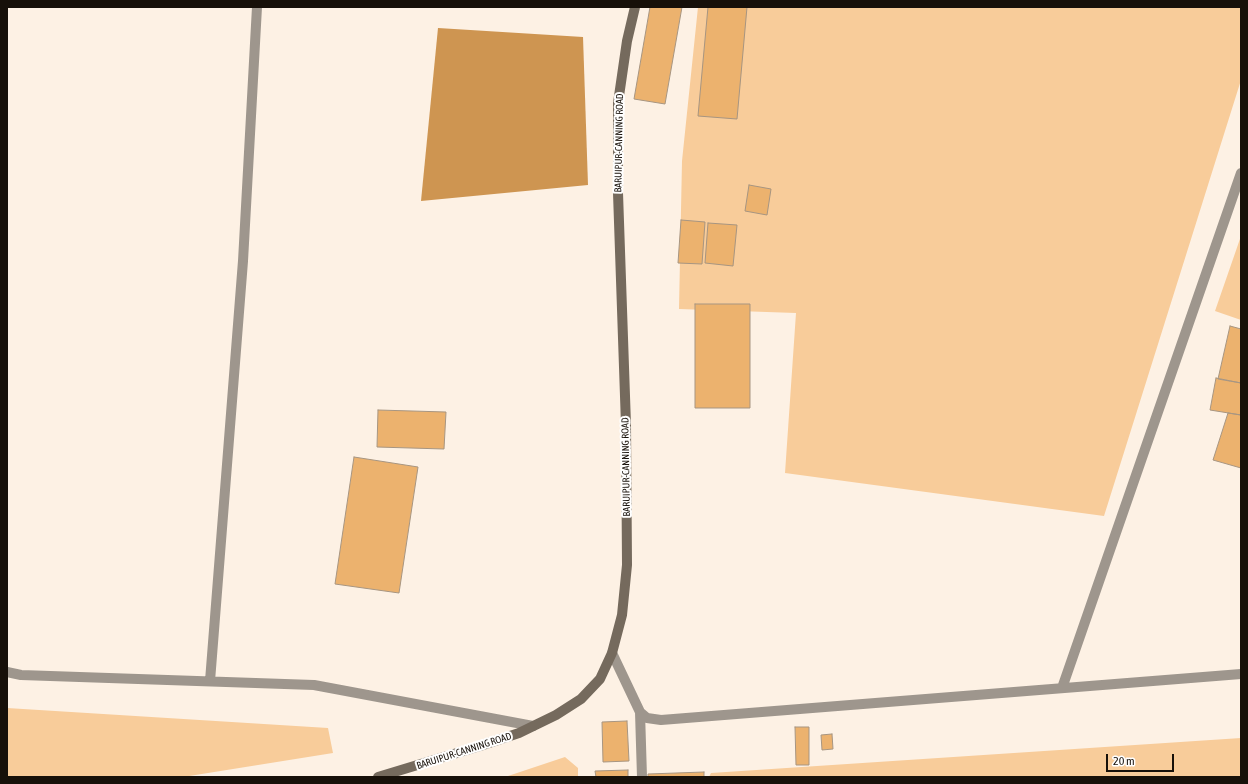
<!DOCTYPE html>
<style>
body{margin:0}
#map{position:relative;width:1248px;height:784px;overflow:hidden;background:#fdf1e4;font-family:"Asap Condensed",sans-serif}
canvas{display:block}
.frame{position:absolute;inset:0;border:8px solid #171009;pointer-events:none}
.scale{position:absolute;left:1106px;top:754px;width:68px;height:18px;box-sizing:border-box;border:2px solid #171009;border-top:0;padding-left:5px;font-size:12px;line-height:14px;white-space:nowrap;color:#171009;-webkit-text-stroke:3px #fff;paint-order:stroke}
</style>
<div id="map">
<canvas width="1248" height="784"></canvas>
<div class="frame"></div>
<div class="scale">20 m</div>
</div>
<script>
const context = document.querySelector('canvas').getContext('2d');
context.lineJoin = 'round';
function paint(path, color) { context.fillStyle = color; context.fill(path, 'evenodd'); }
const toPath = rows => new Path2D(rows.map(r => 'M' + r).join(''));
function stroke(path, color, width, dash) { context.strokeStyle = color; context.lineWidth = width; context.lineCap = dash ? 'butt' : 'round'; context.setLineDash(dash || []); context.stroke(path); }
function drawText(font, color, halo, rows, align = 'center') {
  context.font = font + ' "Asap Condensed",sans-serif'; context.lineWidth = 4; context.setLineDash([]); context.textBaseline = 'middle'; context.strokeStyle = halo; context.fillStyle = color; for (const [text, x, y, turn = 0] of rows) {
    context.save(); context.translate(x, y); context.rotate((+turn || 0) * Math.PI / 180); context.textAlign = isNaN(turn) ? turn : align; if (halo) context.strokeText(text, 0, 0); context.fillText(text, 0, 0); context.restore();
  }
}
const green = toPath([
 [698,7,1241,7,1241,80,1104,516,785,473,796,313,679,309,682,161],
 [1241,236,1241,320,1215,311],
 [7,708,328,728,333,753,183,777,7,777],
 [1241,738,1241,777,709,777,711,773],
 [565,757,578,768,578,777,505,777]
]);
const water = toPath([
 [438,28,583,37,588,185,421,201]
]);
const building = toPath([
 [650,7,682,7,665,104,634,99,650,7],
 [708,7,747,7,737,119,698,116,708,7],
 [749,185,771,189,767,215,745,211,749,185],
 [681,220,705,222,702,264,678,263,681,220],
 [708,223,737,225,733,266,705,263,708,223],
 [695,304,750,304,750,408,695,408,695,304],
 [1230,326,1241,329,1241,383,1218,379,1230,326],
 [1216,378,1241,383,1241,415,1210,410,1216,378],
 [378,410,446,412,444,449,377,447,378,410],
 [1228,413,1241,415,1241,468,1213,460,1228,413],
 [354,457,418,467,399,593,335,584,354,457],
 [627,721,629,761,603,762,602,722,627,721],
 [795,727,809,727,809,765,796,765,795,727],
 [832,734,833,749,822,750,821,735,832,734],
 [628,770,628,777,596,777,595,771,628,770],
 [704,772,704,777,648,777,648,774,704,772]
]);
const street = toPath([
 [612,653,640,712,647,718,661,720,1241,674],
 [7,672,21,675,314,685,533,726],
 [210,681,243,261,257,7],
 [1062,688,1241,173],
 [640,712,642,777]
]);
const secondary = toPath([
 [378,777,480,746,519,733,556,715,581,699,600,679,612,653,622,615,627,565,626,425,618,193,618,103,627,41,635,7]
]);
const streetNames = [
 ["BARUIPUR-CANNING ROAD",619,143,-89],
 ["BARUIPUR-CANNING ROAD",626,467,-91],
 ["BARUIPUR-CANNING ROAD",464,751,-18]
];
paint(green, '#f8cc9a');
paint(water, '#ce9551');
paint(building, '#ecb26e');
stroke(building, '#a79581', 1);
stroke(street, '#9e968d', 10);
stroke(secondary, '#756a5d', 10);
drawText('10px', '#171009', '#fff', streetNames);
</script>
